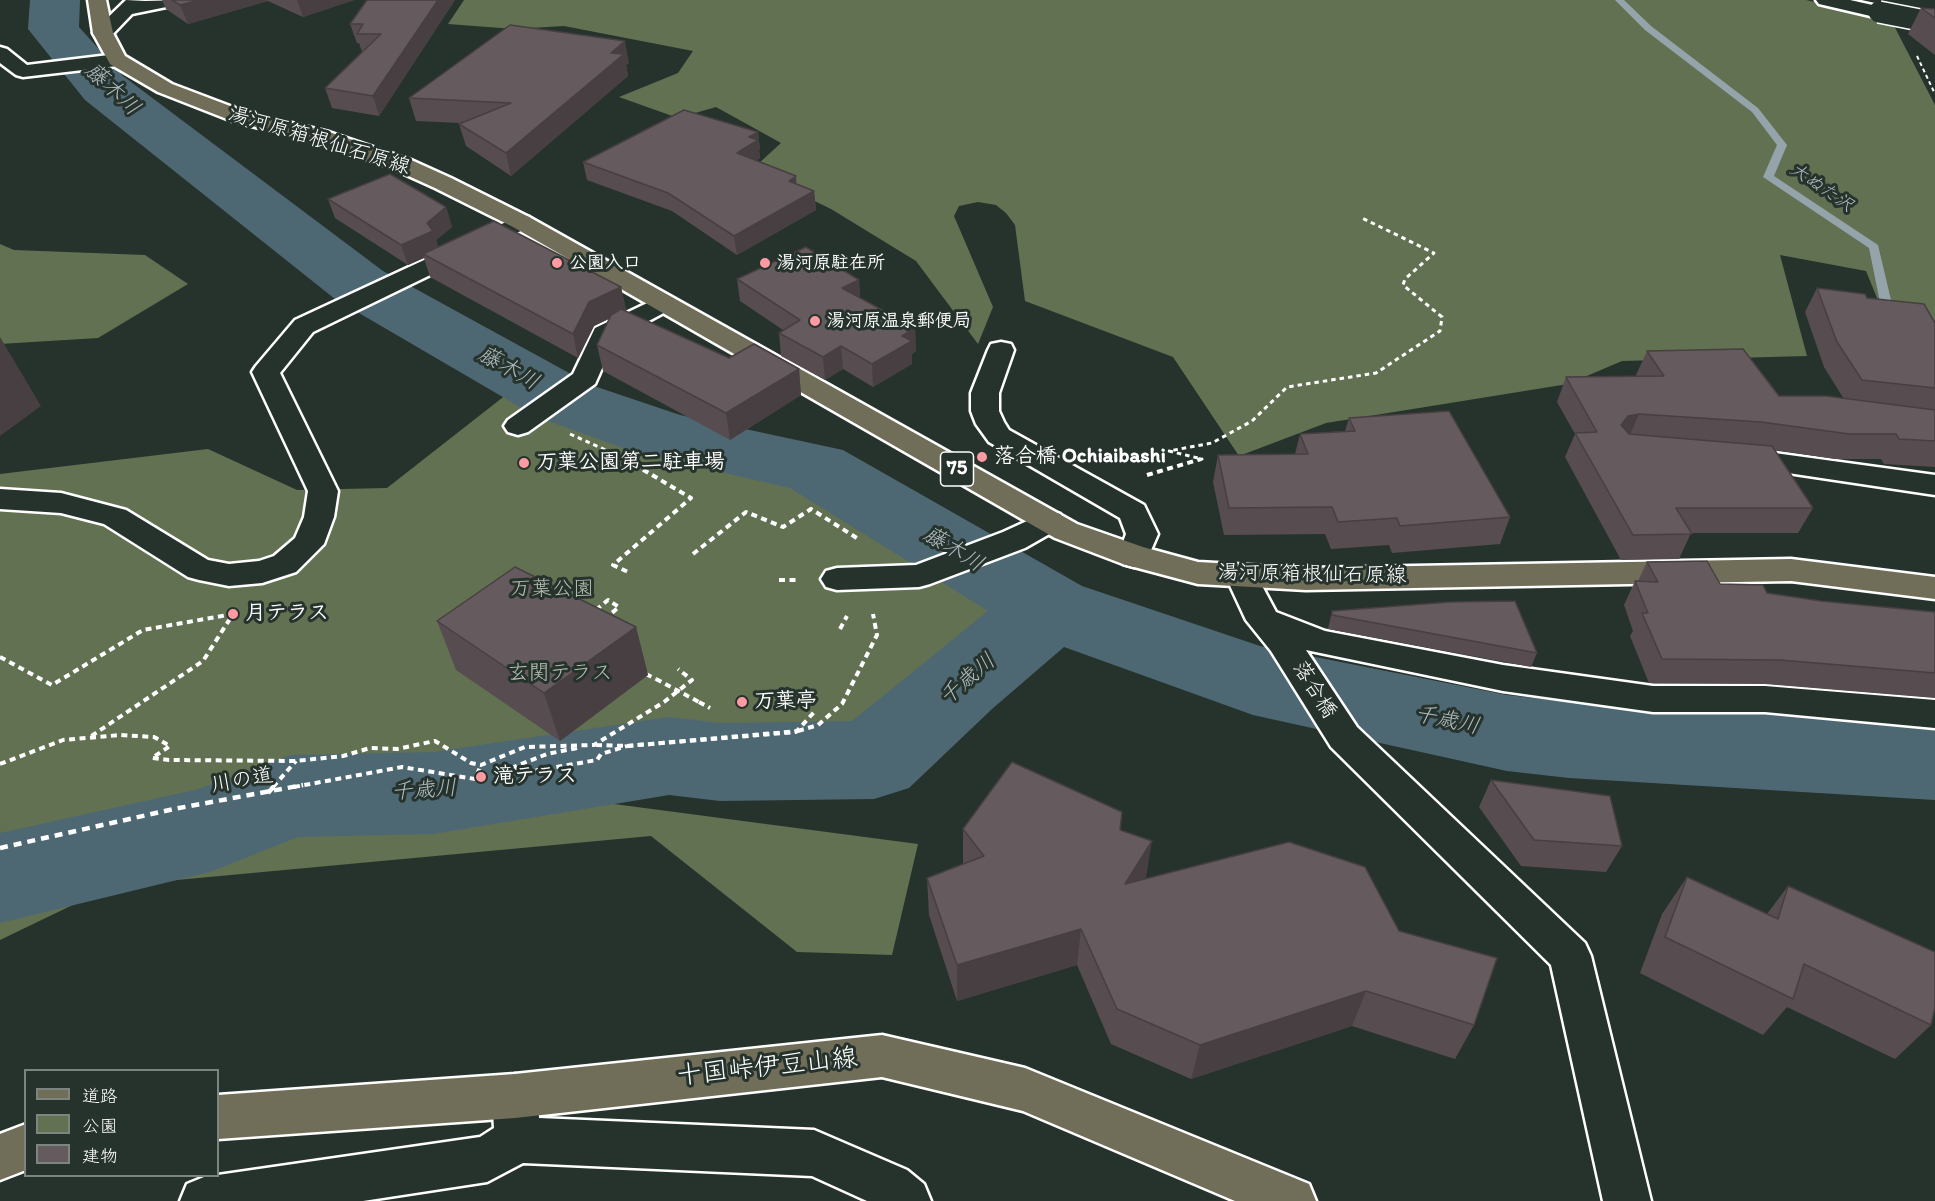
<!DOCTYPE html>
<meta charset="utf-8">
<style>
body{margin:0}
#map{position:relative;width:1935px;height:1201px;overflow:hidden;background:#26332d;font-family:Itim,"Klee One",sans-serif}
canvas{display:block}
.legend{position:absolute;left:24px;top:1069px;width:195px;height:108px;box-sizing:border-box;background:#26332d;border:2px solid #7d8581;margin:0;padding:8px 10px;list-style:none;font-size:18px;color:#fff}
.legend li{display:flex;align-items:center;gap:12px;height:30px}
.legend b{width:30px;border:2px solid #7d8581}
</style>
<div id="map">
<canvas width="1935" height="1201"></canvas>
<ul class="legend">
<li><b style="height:8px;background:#706e59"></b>道路</li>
<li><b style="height:16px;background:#627152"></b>公園</li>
<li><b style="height:16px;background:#655a5d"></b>建物</li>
</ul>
</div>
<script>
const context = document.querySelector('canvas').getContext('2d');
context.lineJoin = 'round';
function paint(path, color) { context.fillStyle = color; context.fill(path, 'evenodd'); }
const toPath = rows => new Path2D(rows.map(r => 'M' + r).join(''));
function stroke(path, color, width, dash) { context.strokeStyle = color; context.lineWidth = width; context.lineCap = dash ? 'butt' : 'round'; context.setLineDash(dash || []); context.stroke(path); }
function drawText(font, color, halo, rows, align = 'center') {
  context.font = font + ' Itim,"Klee One",sans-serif'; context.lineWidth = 6; context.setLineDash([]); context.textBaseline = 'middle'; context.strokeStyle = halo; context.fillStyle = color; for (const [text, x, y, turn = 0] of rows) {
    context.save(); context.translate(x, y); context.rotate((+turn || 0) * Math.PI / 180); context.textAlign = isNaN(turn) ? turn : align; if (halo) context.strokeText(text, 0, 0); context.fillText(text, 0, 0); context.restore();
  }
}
const green = toPath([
 [464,0,1806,0,1891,20,1935,105,1935,374,1897,347,1866,271,1780,255,1807,356,1622,361,1568,384,1326,423,1239,456,1173,357,1025,301,1015,225,1006,213,996,205,978,202,959,206,954,216,993,307,978,344,916,261,831,209,757,173,758,164,781,143,716,107,678,118,619,97,678,73,693,51,564,26,514,29,448,24],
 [0,244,14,250,145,255,188,284,98,338,0,344],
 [516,387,804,475,1051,608,874,760,720,762,669,756,563,773,614,804,918,844,892,955,797,952,651,836,112,886,0,940,0,474,208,449,297,490,387,488]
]);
const stream = toPath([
 [1615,0,1624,0,1651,26,1758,108,1787,145,1774,176,1878,245,1895,317,1893,320,1889,321,1883,317,1869,248,1763,177,1777,145,1752,112,1645,30,1615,0]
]);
const river = toPath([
 [30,0,80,0,79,27,123,76,383,271,591,385,680,415,843,450,1082,586,1260,646,1507,695,1569,702,1935,722,1935,800,1569,778,1507,771,1253,715,1064,647,992,709,909,788,874,799,720,801,669,795,433,834,298,837,210,872,0,923,0,833,199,789,290,755,433,752,669,717,720,723,852,721,988,611,790,488,637,453,537,417,335,299,85,100,28,29,30,0]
]);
const pathFar3 = toPath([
 [1917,56,1935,94]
]);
const pathFar2 = toPath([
 [570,434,628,460],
 [1198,460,1202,459,1169,451,1212,443,1252,421,1287,387,1376,373,1440,331,1442,317,1403,285,1405,279,1434,253,1362,218]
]);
const pathFar1 = toPath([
 [625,459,691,498,613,565,628,572],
 [1147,475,1201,459],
 [693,554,746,512,783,527,811,509,860,540],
 [779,580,800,580],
 [596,610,608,600,619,607,607,617],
 [840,629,847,616],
 [0,657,52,685,143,630,233,614,203,661,90,737],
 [646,674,656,679],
 [699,702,710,708],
 [798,731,818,725,842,704,877,635,873,614],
 [596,745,627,746,796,732,816,710],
 [577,748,547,754,511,768,527,772,597,760,601,754,627,746],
 [0,764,63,740,121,735,154,737,170,746,152,758,169,760,296,761,343,756,370,748,397,749,435,741,471,763,481,765,525,747,594,745,664,702,692,680,678,669],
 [273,787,296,761],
 [294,787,402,767,475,779,481,765]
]);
const path = toPath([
 [268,793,275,785],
 [0,848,174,809,303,785]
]);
const minor = toPath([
 [126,0,145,1,184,0,181,4,132,14,110,37,96,37,93,33,96,29,126,0],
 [1816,0,1850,0,1886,8,1888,12,1879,18,1819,4,1816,0],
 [0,47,7,49,27,65,117,54,124,56,127,60,124,64,117,66,23,77,16,75,0,63,0,47],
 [521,215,529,217,533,222,529,227,313,332,280,373,338,491,334,517,324,544,296,572,262,583,229,586,199,580,188,577,104,524,61,513,0,509,0,489,61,493,126,510,208,560,229,564,259,561,274,556,295,538,304,517,308,491,252,372,256,366,295,320,521,215],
 [664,295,673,298,677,303,673,308,615,339,595,384,528,432,518,435,508,432,504,426,508,420,573,374,595,328,664,295],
 [1001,342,1011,344,1014,350,999,393,999,411,1004,422,1009,430,1144,505,1158,534,1145,564,1134,567,1123,564,1118,556,1126,534,1120,518,989,442,976,424,971,411,971,393,988,350,991,344,1001,342],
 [1738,448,1935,475,1935,495,1728,464,1723,457,1728,450,1738,448],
 [1049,511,1060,514,1065,521,1060,528,1025,548,930,584,919,587,837,590,826,587,821,579,826,571,837,568,916,565,1003,532,1049,511],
 [1242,566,1253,569,1276,612,1325,631,1503,665,1653,686,1765,686,1935,700,1935,728,1765,712,1653,712,1503,691,1306,650,1357,727,1585,943,1591,956,1651,1201,1603,1201,1551,965,1331,747,1271,651,1246,620,1226,577,1231,569,1242,566],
 [515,1074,531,1081,538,1096,539,1118,814,1130,907,1170,924,1184,931,1201,867,1201,812,1176,523,1163,487,1182,363,1201,180,1201,187,1184,204,1177,480,1137,494,1128,492,1096,499,1081,515,1074]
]);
const major = toPath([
 [88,0,106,0,113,33,125,56,172,84,246,112,329,132,409,159,451,178,529,217,1077,524,1143,547,1198,562,1306,568,1791,559,1935,577,1935,599,1791,581,1306,590,1198,584,1123,564,1055,538,513,227,435,188,393,169,314,142,232,121,158,92,110,64,93,33,88,0],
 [882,1035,1025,1068,1309,1184,1316,1201,1235,1201,1023,1111,882,1077,515,1118,218,1139,218,1095,515,1074,882,1035],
 [26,1124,26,1170,0,1180,0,1134,26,1124]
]);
const pathBridge = toPath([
 [656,679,699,702],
 [627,746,798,731]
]);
const minorBridge = toPath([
 [1879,12,1935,23]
]);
const wall = toPath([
 [162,0,354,0,303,17,268,1,188,24,166,9],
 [455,0,379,116,332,108,325,88,362,52,359,43,357,43,350,24],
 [1921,8,1935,9,1935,55,1908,34],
 [629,63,626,65,628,76,511,176,466,146,459,124,461,123,416,121,409,98],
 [758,132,760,150,759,150,760,158,756,161,796,176,796,184,814,191,816,210,737,255,672,211,587,180,583,162],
 [328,199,446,207,452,227,436,240,438,247,621,287,626,310,625,311,729,358,799,369,801,395,730,440,603,371,597,345,609,319,594,326,578,358,430,277,424,258,408,265,335,218],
 [737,279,859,280,860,298,915,328,916,351,912,354,912,364,873,387,843,369,825,380,781,356,779,333,783,330,740,301],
 [1817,288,1867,298,1935,323,1935,467,1884,464,1881,459,1835,459,1775,450,1813,508,1798,533,1691,533,1679,559,1621,560,1565,457,1575,434,1557,402,1566,377,1637,376,1636,375,1647,351,1779,396,1844,399,1824,367,1805,312],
 [1349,418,1510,517,1500,544,1392,553,1389,545,1331,549,1325,534,1224,535,1213,482,1218,455,1295,454,1300,434,1345,431],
 [1647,562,1720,584,1767,593,1821,601,1935,612,1935,698,1765,684,1649,683,1630,636,1633,631,1624,605,1635,581,1638,581],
 [1332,611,1537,653,1531,667,1328,629],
 [437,621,636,627,648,675,560,741,456,670],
 [1491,780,1622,846,1606,872,1521,866,1479,807],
 [963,829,1120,830,1146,878,1399,931,1474,1025,1455,1059,1352,1026,1191,1079,1111,1044,1077,965,957,1001,929,915,927,878,963,864],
 [1687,877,1767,914,1788,886,1931,1025,1895,1059,1787,1007,1763,1035,1640,973,1662,914]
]);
const shadedWall = toPath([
 [199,0,267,0,268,1,188,24,180,5],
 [297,0,354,0,303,17],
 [438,0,455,0,379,116,373,96],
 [625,41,629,63,626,65,628,76,511,176,506,153,611,53],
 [758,132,760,150,759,150,760,158,739,171,737,153,749,137],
 [796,176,797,194,789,181],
 [814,191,816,210,737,255,734,236],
 [446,207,452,227,436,240,439,251,423,254,424,258,408,265,401,245],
 [859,280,860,302,842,288],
 [621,287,626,310,594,326,578,358,573,334,589,302],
 [915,328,916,351,912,354,912,364,873,387,872,364,902,336],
 [0,337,41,406,0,436],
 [841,346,843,369,825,380,823,357],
 [799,369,801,395,730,440,726,413],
 [1639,414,1628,439,1621,425,1628,416],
 [636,627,648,675,560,741,544,693],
 [1152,841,1146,878,1125,884],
 [1081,929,1077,965,957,1001,957,965],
 [1366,991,1352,1026,1191,1079,1200,1045]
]);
const building = toPath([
 [172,0,199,0,180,5,172,0],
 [367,0,438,0,373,96,325,88,381,34,357,34,363,24,350,24,367,0],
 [1921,8,1935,9,1935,18,1921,8],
 [510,25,625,41,611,53,624,54,506,153,459,124,511,103,409,98,510,25],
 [684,110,758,132,749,137,758,140,737,153,796,176,789,181,814,191,734,236,668,193,583,162,684,110],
 [390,174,446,207,427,223,433,231,401,245,328,199,390,174],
 [494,221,621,287,589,302,573,334,423,254,494,221],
 [806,247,859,280,842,288,915,328,902,336,912,341,872,364,841,346,823,357,779,333,800,320,737,279,806,247],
 [1817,288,1865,294,1867,298,1924,304,1935,323,1935,388,1862,380,1837,342,1817,288],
 [621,309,729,358,754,344,799,369,726,413,597,345,611,315,621,309],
 [1743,349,1779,396,1826,396,1935,410,1935,441,1899,439,1896,434,1849,434,1761,422,1639,414,1628,416,1621,425,1629,434,1772,446,1813,508,1676,508,1692,534,1633,535,1575,433,1597,432,1566,377,1664,376,1647,351,1743,349],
 [1449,411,1510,517,1400,526,1397,518,1338,522,1332,507,1229,508,1218,455,1308,454,1300,434,1355,431,1349,418,1449,411],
 [1707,561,1720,584,1763,585,1767,593,1821,601,1935,612,1935,673,1780,660,1662,659,1642,613,1648,613,1635,581,1658,582,1647,562,1707,561],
 [515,567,636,627,544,693,437,621,515,567],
 [1515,601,1537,653,1332,615,1332,611,1450,602,1515,601],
 [1012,762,1122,812,1120,830,1152,841,1125,884,1289,842,1365,867,1399,931,1497,958,1474,1025,1366,991,1200,1045,1117,1009,1081,929,957,965,927,878,984,856,963,829,1012,762],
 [1491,780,1610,796,1622,846,1534,840,1491,780],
 [1687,877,1778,919,1788,886,1935,952,1935,1007,1931,1025,1804,964,1793,999,1665,937,1687,877]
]);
const markers = [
 [557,263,6,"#ff9aa2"],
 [765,263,6,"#ff9aa2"],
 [815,321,6,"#ff9aa2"],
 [982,457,6,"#ff9aa2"],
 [524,463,6,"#ff9aa2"],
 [233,614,6,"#ff9aa2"],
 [742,702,6,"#ff9aa2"],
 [481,777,6,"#ff9aa2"]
];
const farWaternames = [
 ["大ぬた沢",1821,188,34]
];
const farPoinames = [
 ["公園入口",569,263],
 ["湯河原駐在所",777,263],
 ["湯河原温泉郵便局",827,321]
];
const shields = [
 [957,469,33]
];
const shieldNames = [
 ["75",957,469]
];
const streetNames = [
 ["湯河原箱根仙石原線",319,141,17],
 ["湯河原箱根仙石原線",1312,575,1],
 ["落合橋",1314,690,58],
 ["川の道",242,781,-10]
];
const poiNames = [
 ["落合橋 Ochiaibashi",994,457],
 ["万葉公園第二駐車場",536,463],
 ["月テラス",245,614],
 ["万葉亭",754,702],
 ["滝テラス",493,777]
];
const parkNames = [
 ["万葉公園",552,590],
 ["玄関テラス",560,674]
];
const waterNames = [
 ["藤木川",112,90,43],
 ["藤木川",508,369,29],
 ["藤木川",953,550,31],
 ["千歳川",968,680,-41],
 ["千歳川",1447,721,12],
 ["千歳川",424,791,-4]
];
const nearStreetnames = [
 ["十国峠伊豆山線",767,1068,-6]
];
paint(green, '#627152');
paint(stream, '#95a4ab');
paint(river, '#4e6873');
stroke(minor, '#fff', 5);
stroke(major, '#fff', 5);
stroke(pathFar3, '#fff', 2, [4, 3]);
stroke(pathFar2, '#fff', 3, [4.5, 4]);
stroke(pathFar1, '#fff', 4, [6, 4.5]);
stroke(path, '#fff', 4.5, [8, 6]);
paint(minor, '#26332d');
paint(major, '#706e59');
stroke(minorBridge, '#fff', 24, []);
stroke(pathBridge, '#fff', 4, [6, 4.5]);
stroke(minorBridge, '#26332d', 21);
paint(wall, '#574d50');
paint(shadedWall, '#473f41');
paint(building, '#655a5d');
stroke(building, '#473f41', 1.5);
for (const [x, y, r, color] of markers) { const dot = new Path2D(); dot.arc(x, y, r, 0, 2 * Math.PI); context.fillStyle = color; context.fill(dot); stroke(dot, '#26332d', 2); }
drawText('italic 18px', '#afbbc0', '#26332d', farWaternames);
drawText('bold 18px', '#fff', '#26332d', farPoinames, 'left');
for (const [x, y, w] of shields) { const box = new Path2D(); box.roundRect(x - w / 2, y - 17, w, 34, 4.5); context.fillStyle = '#26332d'; context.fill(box); stroke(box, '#fff', 1.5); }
drawText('bold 20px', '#fff', null, shieldNames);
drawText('21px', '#fff', '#26332d', streetNames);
drawText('bold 21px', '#fff', '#26332d', poiNames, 'left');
drawText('21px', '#b8bfb1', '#26332d', parkNames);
drawText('italic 22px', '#afbbc0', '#26332d', waterNames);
drawText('26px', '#fff', '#26332d', nearStreetnames);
</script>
